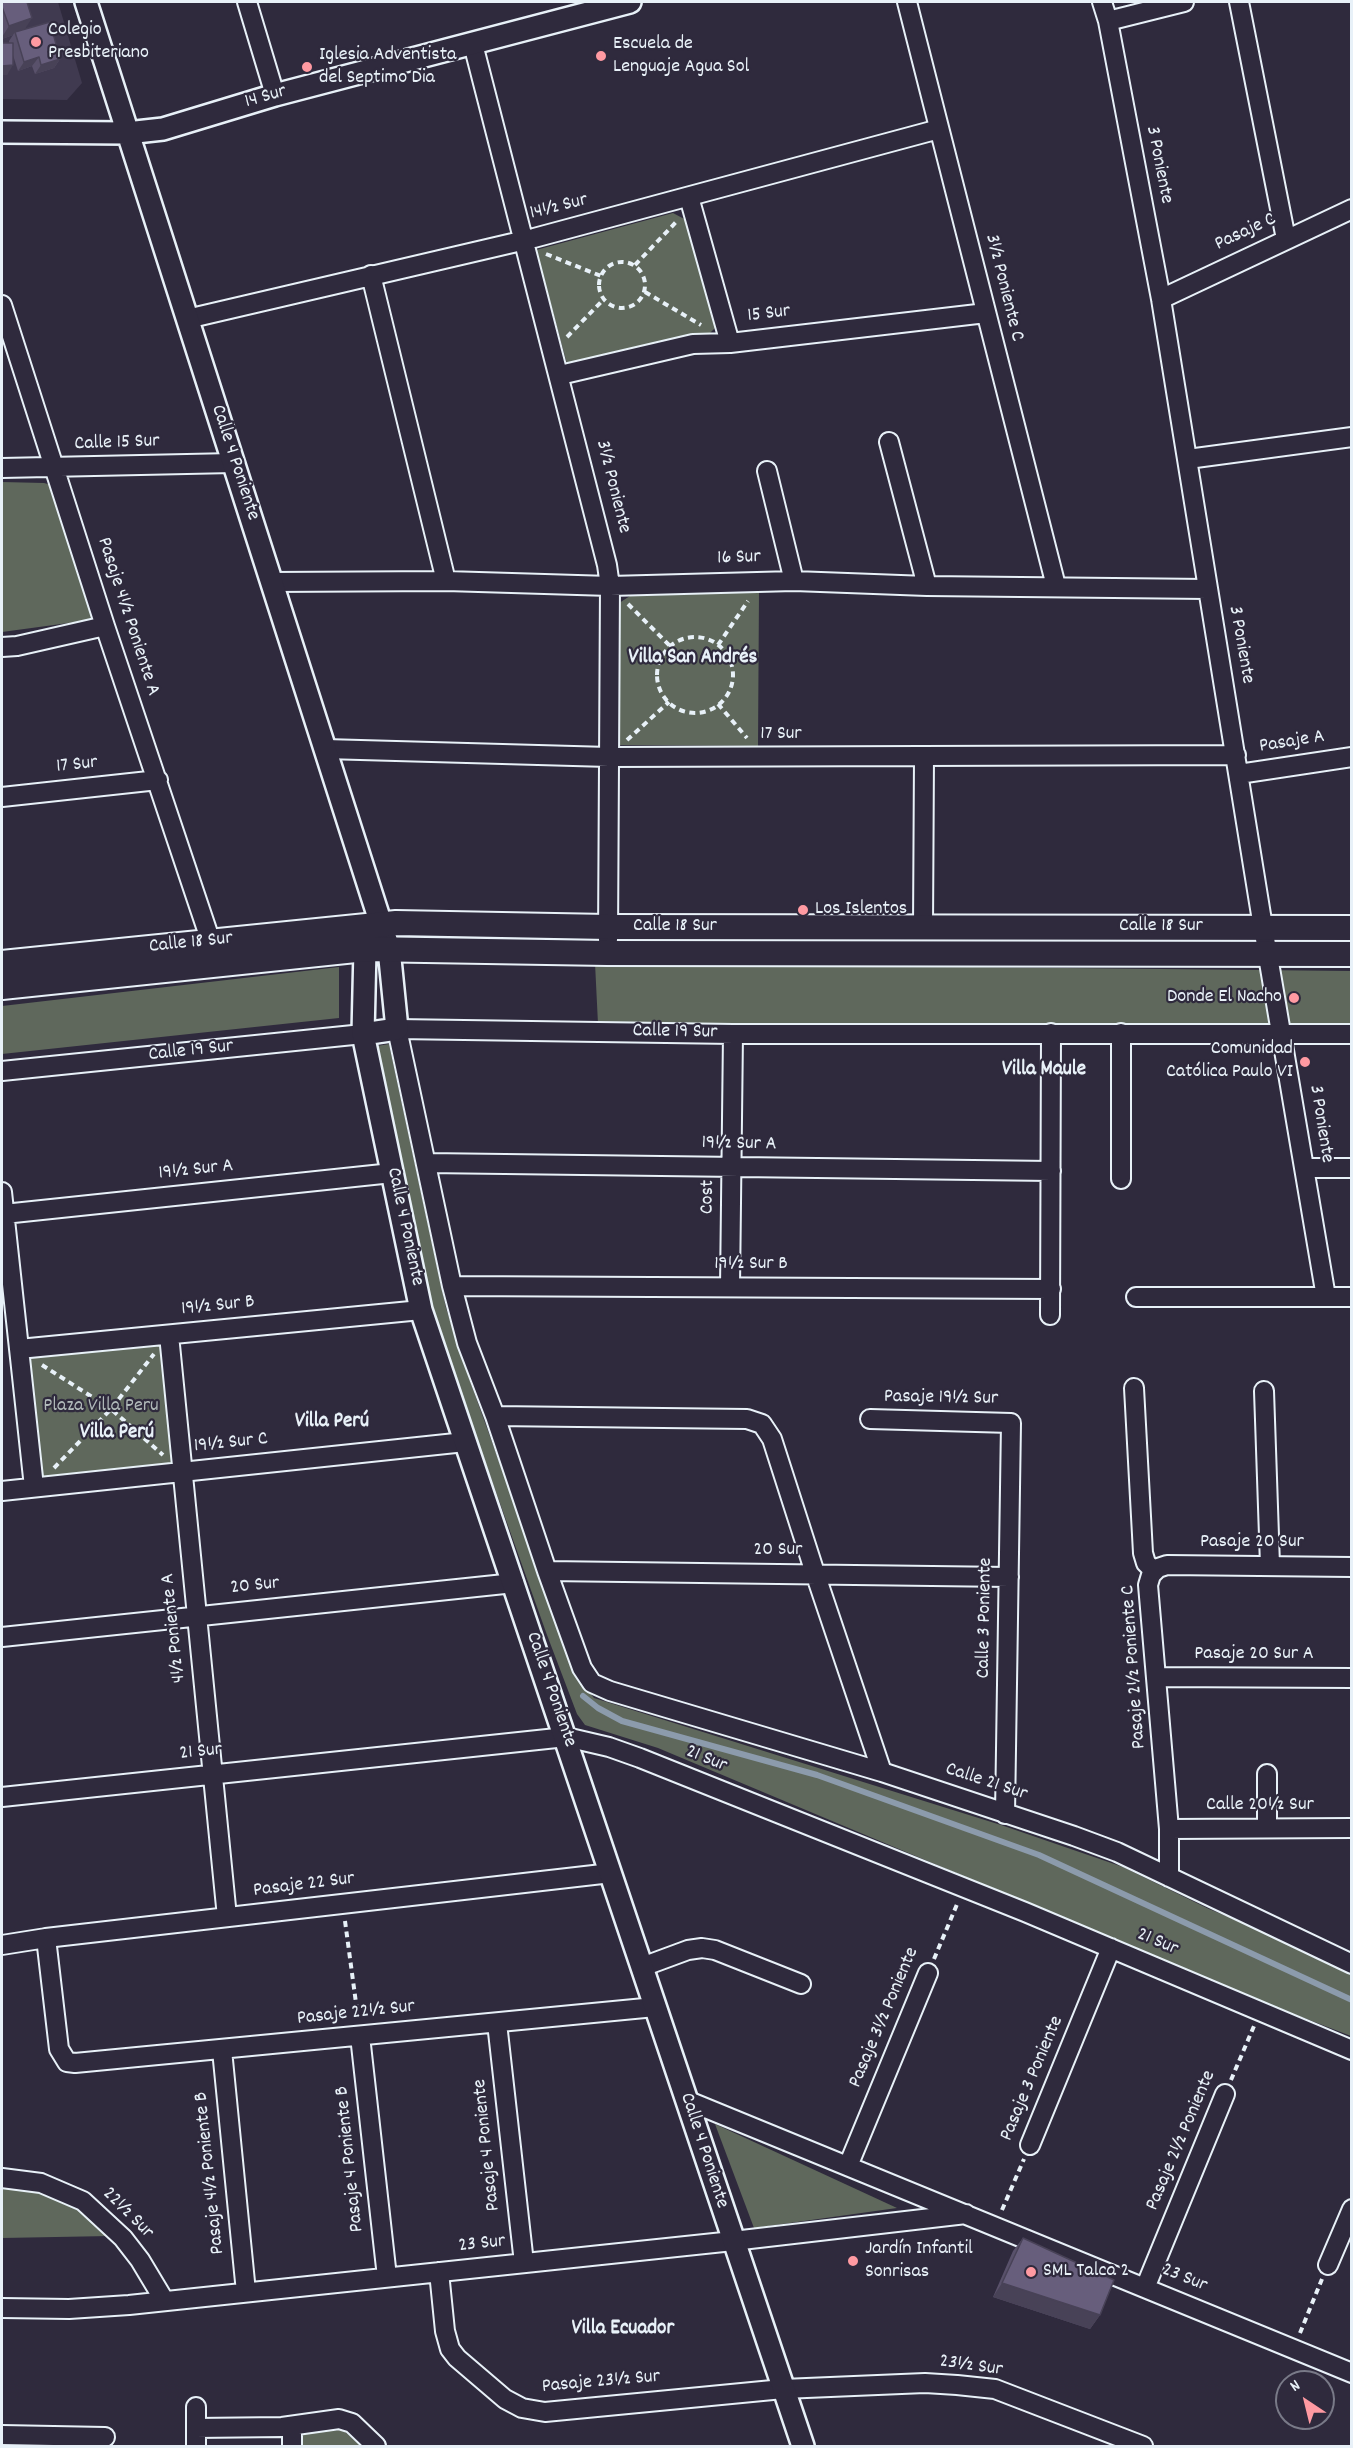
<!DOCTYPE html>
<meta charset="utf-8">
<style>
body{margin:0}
#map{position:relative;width:1353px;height:2448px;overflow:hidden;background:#2f2a3d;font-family:Dekko,sans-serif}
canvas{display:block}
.frame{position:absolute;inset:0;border:3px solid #e8f1f8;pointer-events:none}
.north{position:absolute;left:1275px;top:2370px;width:60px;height:60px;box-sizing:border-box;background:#2f2a3d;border:2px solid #797a88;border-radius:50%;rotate:325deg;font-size:16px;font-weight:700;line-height:24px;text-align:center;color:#e8f1f8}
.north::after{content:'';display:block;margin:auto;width:21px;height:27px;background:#ff9aa2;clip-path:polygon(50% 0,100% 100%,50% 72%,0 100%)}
</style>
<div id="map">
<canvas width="1353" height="2448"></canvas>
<div class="frame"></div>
<div class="north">N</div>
</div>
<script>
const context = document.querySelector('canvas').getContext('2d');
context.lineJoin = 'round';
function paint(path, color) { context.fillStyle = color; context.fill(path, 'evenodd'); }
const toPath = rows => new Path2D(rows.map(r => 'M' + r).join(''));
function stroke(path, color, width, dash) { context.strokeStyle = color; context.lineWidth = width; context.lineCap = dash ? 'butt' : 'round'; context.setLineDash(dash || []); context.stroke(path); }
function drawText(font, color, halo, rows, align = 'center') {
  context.font = font + ' Dekko,sans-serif'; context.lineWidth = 4.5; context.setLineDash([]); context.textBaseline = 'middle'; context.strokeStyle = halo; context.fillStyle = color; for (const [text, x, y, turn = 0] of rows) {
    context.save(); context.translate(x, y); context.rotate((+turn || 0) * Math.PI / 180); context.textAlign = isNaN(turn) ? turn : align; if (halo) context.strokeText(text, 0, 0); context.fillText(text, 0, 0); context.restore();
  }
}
const built = toPath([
 [2,2,58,2,82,83,67,100,2,99]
]);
const green = toPath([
 [673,213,688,221,716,327,708,335,567,364,536,250],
 [2,482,44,483,55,486,98,619,2,632],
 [759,592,758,746,615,745,616,605,630,596],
 [595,963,1351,971,1351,1024,853,1024,789,1027,786,1024,598,1024],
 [339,967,339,1018,2,1054,2,1006],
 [389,1044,446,1308,470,1381,577,1677,594,1698,1001,1825,1123,1867,1209,1909,1351,1967,1351,2036,1278,2008,658,1748,585,1725,577,1714,547,1635,430,1307,377,1046],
 [166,1335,179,1463,37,1478,24,1350],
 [715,2124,897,2208,754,2228],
 [2,2186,41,2189,81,2201,110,2236,2,2238],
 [343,2430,361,2446,302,2446,302,2432]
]);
const stream = toPath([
 [583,1696,598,1708,622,1721,817,1775,1039,1855,1352,2000]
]);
const path = toPath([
 [546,254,601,276],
 '599 285a23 23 0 1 1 46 0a23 23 0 1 1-46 0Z',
 [635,265,678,220],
 [645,292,701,325],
 [567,337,604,299],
 [628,604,670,646],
 '657 675a38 38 0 1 1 76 0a38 38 0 1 1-76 0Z',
 [718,645,748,601],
 [718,704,747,738],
 [627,740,669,702],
 [42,1365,111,1409,163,1455],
 [54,1468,111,1409,154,1354],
 [345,1921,358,2018],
 [934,1959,958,1902],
 [1231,2080,1254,2026],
 [1002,2210,1024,2159],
 [1300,2333,1322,2279]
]);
const minor = toPath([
 [247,2,275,95],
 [907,2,1056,586],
 [1102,2,1108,21,1161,299,1263,927,1326,1297],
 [1239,2,1286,239],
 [1108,21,1184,2],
 [473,44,607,565,610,586,608,940],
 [689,197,730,343],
 [371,275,446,581],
 [1161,299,1352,209],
 [2,305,105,626,211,942],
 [187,319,534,238,939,129],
 [560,375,693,344,730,343,986,313],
 [889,442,927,586],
 [1188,459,1352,437],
 [2,468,233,463],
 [767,471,794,581],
 [272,582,446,581,610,586,794,581,927,586,1207,589],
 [2,647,17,646,105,626],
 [325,749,609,757,1236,755],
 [1239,774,1352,757],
 [2,797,158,780],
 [923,927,924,757],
 [1121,1033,1121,1179],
 [1352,1034,733,1034,397,1029,452,1286,467,1343,495,1416,547,1571,582,1668,592,1683,610,1691,882,1772,1074,1836,1117,1852,1352,1964],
 [2,1071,363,1034],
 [427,1163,1051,1171],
 [1304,1168,1352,1168],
 [2,1192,34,1487],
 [4,1214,392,1173],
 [452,1286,1051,1289],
 [730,1287,733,1034],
 [1136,1297,1352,1297],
 [1050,1315,1051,1033],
 [169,1335,227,1917],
 [19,1349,421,1310],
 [1134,1388,1143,1553,1146,1563,1154,1571],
 [1264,1391,1270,1565],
 [495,1416,747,1419,762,1424,772,1439,815,1573,882,1772],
 [870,1419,1011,1423,1005,1814],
 [2,1491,465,1442],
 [547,1571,1009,1577],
 [2,1637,514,1583],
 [1156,1677,1352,1678],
 [2,1797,566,1737,609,1747,640,1758,1025,1912,1352,2050],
 [1267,1828,1267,1774],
 [1169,1829,1352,1828],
 [1169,1877,1169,1829,1148,1585,1151,1575,1158,1568,1167,1565,1352,1567],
 [46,1938,59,2049,67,2062,75,2063,655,2007],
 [2,1945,46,1938,611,1873],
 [642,1967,688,1950,702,1948,715,1950,801,1984],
 [497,2023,524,2263],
 [360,2036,387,2277],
 [222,2050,246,2292],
 [686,2100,1352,2373],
 [1030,2145,1111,1948],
 [848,2166,928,1973],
 [2,2178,41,2183,83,2201,123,2238,140,2260,164,2300],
 [1328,2265,1352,2209],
 [439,2272,445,2331,450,2349,457,2358,505,2399,522,2408,545,2412,783,2389,925,2383,957,2385,995,2389,1143,2446],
 [1145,2288,1225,2094],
 [2,2308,69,2309,129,2305,733,2241,966,2214],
 [196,2407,196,2446],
 [196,2428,282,2427,339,2419,352,2423,376,2446],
 [2,2435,105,2437],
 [292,2446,292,2426]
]);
const tertiary = toPath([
 [86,2,389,949,397,1029,363,1034],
 [2,132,127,133,163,129,275,95,630,2],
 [375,935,365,949,363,1034,421,1310,803,2446]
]);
const secondary = toPath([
 [2,963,396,923,608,927,1352,928],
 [2,987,365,949,607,953,1352,954]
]);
const wall = toPath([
 [2,2,25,29,60,59,54,68,35,74,32,66,18,71,13,55,7,75,2,75,2,43,9,43,9,41,13,35,2,39],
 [1023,2238,1100,2315,1090,2329,993,2297,1013,2251]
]);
const shadedWall = toPath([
 [32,18,23,32,15,32,13,35,2,39,2,37,9,26],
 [39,57,32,66,18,71,24,62],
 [60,59,54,68,35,74,41,65],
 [13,65,7,75,2,75,2,66],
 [1002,2283,1100,2315,1090,2329,993,2297]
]);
const building = toPath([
 [2,2,27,2,32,18,9,26,2,7,2,2],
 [50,22,60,59,41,65,39,57,24,62,15,32,50,22],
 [2,43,13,43,13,65,2,66,2,43],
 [1023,2238,1114,2280,1100,2315,1002,2283,1023,2238]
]);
const markers = [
 [36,42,6,"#ff9aa2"],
 [601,56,6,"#ff9aa2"],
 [307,67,6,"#ff9aa2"],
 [803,910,6,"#ff9aa2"],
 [1294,998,6,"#ff9aa2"],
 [1305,1062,6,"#ff9aa2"],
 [853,2261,6,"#ff9aa2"],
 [1031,2272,6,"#ff9aa2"]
];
const poiNames = [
 ["Colegio",48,31],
 ["Presbiteriano",48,54],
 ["Escuela de",613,45],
 ["Lenguaje Agua Sol",613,68],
 ["Iglesia Adventista",319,56],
 ["del Septimo Dia",319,79],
 ["Los Islentos",815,910],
 ["Donde El Nacho",1282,998,"right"],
 ["Comunidad",1293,1050,"right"],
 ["Católica Paulo VI",1293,1073,"right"],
 ["Jardín Infantil",865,2250],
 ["Sonrisas",865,2273],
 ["SML Talca 2",1043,2272]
];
const streetNames = [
 ["14 Sur",266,98,-16],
 ["3 Poniente",1158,165,79],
 ["14½ Sur",559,208,-14],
 ["Pasaje C",1246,233,-25],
 ["3½ Poniente C",1003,288,76],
 ["15 Sur",769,315,-7],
 ["Calle 15 Sur",117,444,-2],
 ["Calle 4 Poniente",234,463,72],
 ["3½ Poniente",612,487,76],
 ["16 Sur",739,559,-2],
 ["Pasaje 4½ Poniente A",127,617,72],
 ["3 Poniente",1240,645,80],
 ["17 Sur",781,735],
 ["Pasaje A",1292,743,-9],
 ["17 Sur",77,766,-6],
 ["Calle 18 Sur",675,927],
 ["Calle 18 Sur",1161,927],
 ["Calle 18 Sur",191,944,-6],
 ["Calle 19 Sur",675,1033,1],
 ["Calle 19 Sur",191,1052,-6],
 ["3 Poniente",1320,1124,81],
 ["19½ Sur A",739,1145,1],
 ["19½ Sur A",196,1171,-6],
 ["Cost",709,1197,-89],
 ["Calle 4 Poniente",404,1227,78],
 ["19½ Sur B",751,1265],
 ["19½ Sur B",218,1307,-6],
 ["Pasaje 19½ Sur",941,1399,1],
 ["19½ Sur C",231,1444,-6],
 ["Pasaje 20 Sur",1252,1543],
 ["20 Sur",778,1551],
 ["20 Sur",255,1587,-6],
 ["Calle 3 Poniente",986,1618,-89],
 ["4½ Poniente A",175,1628,-96],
 ["Pasaje 20 Sur A",1254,1655],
 ["Pasaje 2½ Poniente C",1135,1667,-94],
 ["Calle 4 Poniente",550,1690,71],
 ["21 Sur",201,1753,-6],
 ["21 Sur",706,1760,22],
 ["Calle 21 Sur",986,1783,18],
 ["Calle 20½ Sur",1260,1806],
 ["Pasaje 22 Sur",304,1886,-7],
 ["21 Sur",1157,1943,23],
 ["Pasaje 22½ Sur",356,2014,-6],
 ["Pasaje 3½ Poniente",885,2018,-67],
 ["Pasaje 3 Poniente",1033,2079,-67],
 ["Pasaje 2½ Poniente",1182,2141,-67],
 ["Pasaje 4 Poniente",488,2145,-96],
 ["Calle 4 Poniente",703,2151,72],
 ["Pasaje 4 Poniente B",351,2159,-96],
 ["Pasaje 4½ Poniente B",211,2173,-96],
 ["22½ Sur",127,2214,45],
 ["23 Sur",482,2245,-6],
 ["23 Sur",1184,2279,22],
 ["23½ Sur",971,2367,8],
 ["Pasaje 23½ Sur",601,2383,-5]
];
const parkNames = [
 ["Plaza Villa Peru",101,1407]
];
const neighbourhoodNames = [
 ["Villa San Andrés",693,659],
 ["Villa Maule",1044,1071],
 ["Villa Perú",332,1423],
 ["Villa Perú",117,1434],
 ["Villa Ecuador",623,2330]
];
paint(built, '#403a50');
paint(green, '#5f685c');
stroke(stream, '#8c9bac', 6);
stroke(minor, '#e8f1f8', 22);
stroke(tertiary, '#e8f1f8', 26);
stroke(secondary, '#e8f1f8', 28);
stroke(path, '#e8f1f8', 4, [6, 4.5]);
stroke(minor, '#2f2a3d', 18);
stroke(tertiary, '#2f2a3d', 21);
stroke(secondary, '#2f2a3d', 24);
paint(wall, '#59516b');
paint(shadedWall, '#484257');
paint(building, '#675e7c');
stroke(building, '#484257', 1.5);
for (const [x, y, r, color] of markers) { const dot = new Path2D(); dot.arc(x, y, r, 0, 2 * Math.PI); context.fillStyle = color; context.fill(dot); stroke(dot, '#2f2a3d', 2); }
drawText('20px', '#e8f1f8', '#2f2a3d', poiNames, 'left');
drawText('20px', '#e8f1f8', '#2f2a3d', streetNames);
drawText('20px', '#b1baba', '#2f2a3d', parkNames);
drawText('bold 21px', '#e8f1f8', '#2f2a3d', neighbourhoodNames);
</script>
